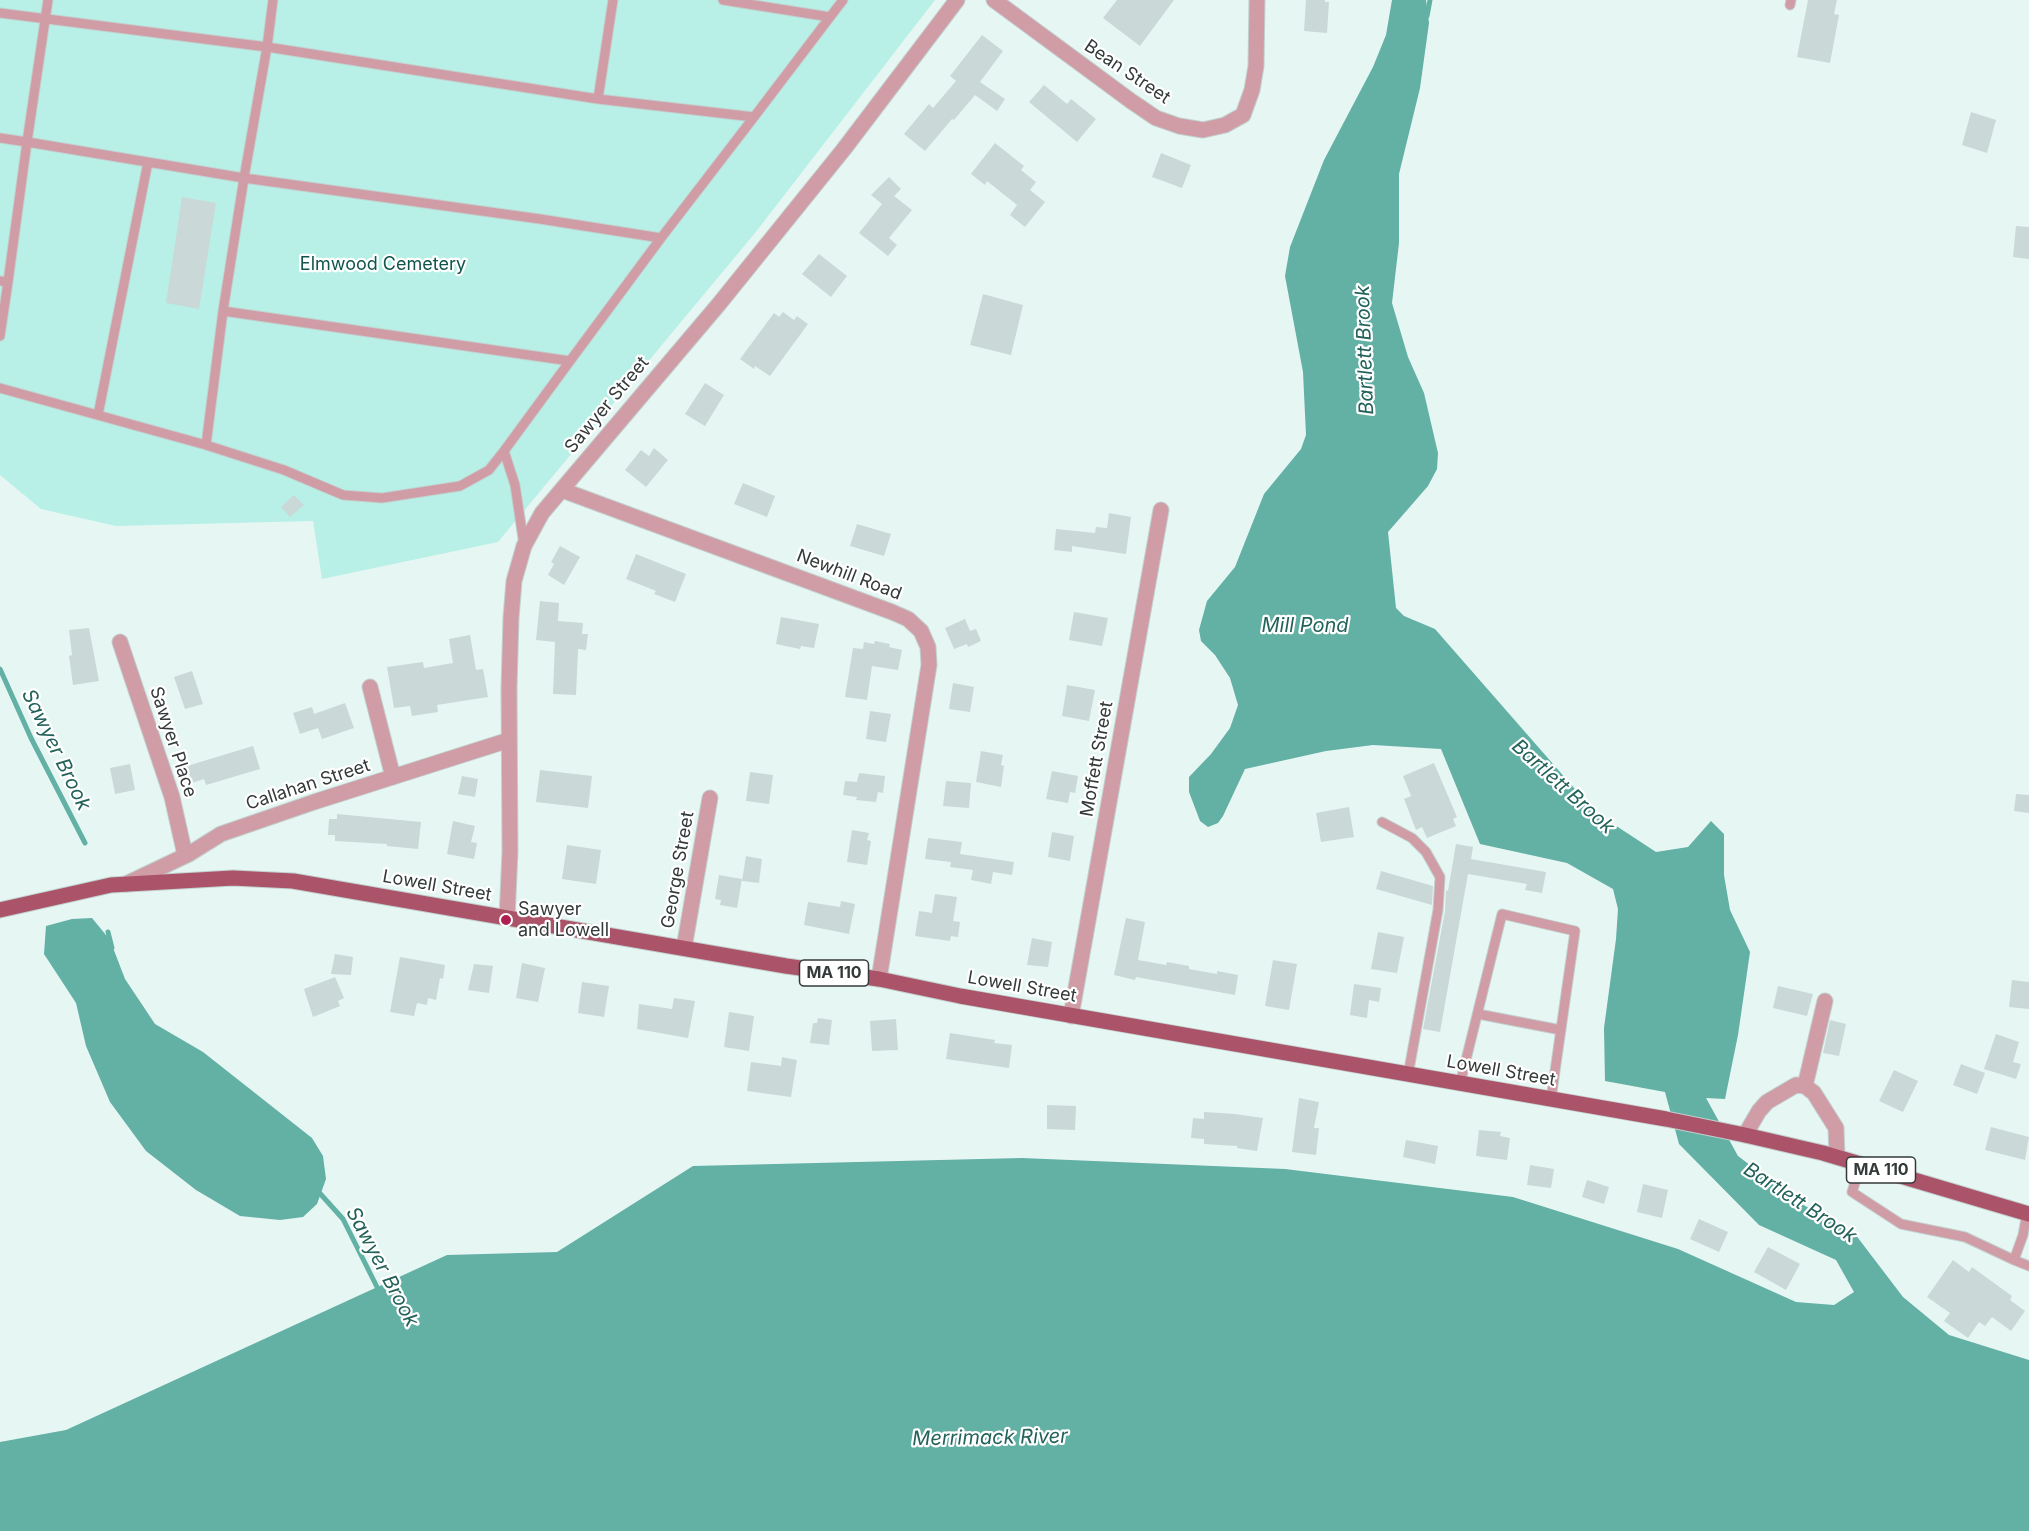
<!DOCTYPE html>
<style>
body{margin:0}
canvas{display:block;background:#e6f6f3}
</style>
<canvas width="2029" height="1531"></canvas>
<script>
const context = document.querySelector('canvas').getContext('2d');
context.lineJoin = 'round';
function paint(path, color) { context.fillStyle = color; context.fill(path, 'evenodd'); }
const toPath = rows => new Path2D(rows.map(r => 'M' + r).join(''));
function stroke(path, color, width, dash) { context.strokeStyle = color; context.lineWidth = width; context.lineCap = dash ? 'butt' : 'round'; context.setLineDash(dash || []); context.stroke(path); }
function drawText(font, color, halo, rows, align = 'center') {
  context.font = font + ' Inter,sans-serif'; context.lineWidth = 4.5; context.setLineDash([]); context.textBaseline = 'middle'; context.strokeStyle = halo; context.fillStyle = color; for (const [text, x, y, turn = 0] of rows) {
    context.save(); context.translate(x, y); context.rotate((+turn || 0) * Math.PI / 180); context.textAlign = isNaN(turn) ? turn : align; if (halo) context.strokeText(text, 0, 0); context.fillText(text, 0, 0); context.restore();
  }
}
const green = toPath([
 [0,0,935,0,755,233,498,542,322,579,313,521,116,526,41,509,0,475]
]);
const water = toPath([
 [1392,0,1426,0,1429,23,1420,88,1399,174,1399,243,1392,303,1408,357,1424,393,1438,453,1437,469,1428,486,1388,532,1396,608,1404,616,1435,629,1595,812,1656,852,1688,847,1711,821,1724,834,1724,875,1730,910,1750,952,1738,1035,1725,1099,1706,1098,1738,1156,1800,1203,1855,1234,1903,1297,1949,1335,2029,1360,2029,1531,0,1531,0,1442,66,1430,447,1255,557,1252,693,1166,1022,1158,1285,1169,1513,1197,1678,1249,1796,1302,1834,1305,1854,1292,1836,1260,1759,1225,1679,1144,1665,1092,1605,1081,1604,1028,1616,939,1618,909,1613,889,1567,863,1480,844,1441,749,1373,745,1326,751,1245,769,1223,816,1218,823,1208,827,1200,821,1189,792,1189,777,1211,754,1230,728,1238,705,1230,678,1215,655,1201,641,1199,630,1207,601,1235,567,1264,494,1301,449,1306,435,1303,372,1285,276,1290,247,1324,160,1373,67,1386,35],
 [92,918,110,940,125,979,155,1024,203,1052,312,1138,323,1156,326,1179,317,1204,303,1217,280,1220,240,1216,196,1190,146,1151,110,1102,86,1046,76,1003,44,954,46,926,72,919]
]);
const stream = toPath([
 [1427,16,1430,0],
 [0,669,31,738,85,843],
 [108,932,112,948],
 [316,1189,343,1219,380,1293]
]);
const building = toPath([
 [1117,0,1174,0,1140,46,1103,18],
 [1306,0,1325,0,1325,2,1329,2,1327,33,1304,31],
 [1808,0,1837,0,1834,14,1839,15,1830,63,1797,57],
 [982,35,1003,51,980,82,1005,99,997,111,975,95,954,120,952,119,925,151,904,134,929,104,933,108,956,81,950,76],
 [1044,85,1067,104,1071,99,1096,119,1077,142,1029,102],
 [1971,112,1996,120,1987,153,1962,145],
 [995,143,1024,166,1021,170,1036,182,1030,190,1045,202,1025,227,1010,215,1017,205,987,181,985,185,971,174],
 [1161,153,1191,165,1182,188,1152,177],
 [889,177,901,189,894,196,912,210,889,238,897,245,888,256,859,233,882,204,871,195],
 [182,197,216,203,199,309,166,303],
 [2016,226,2029,227,2029,259,2013,257],
 [819,254,847,276,831,297,802,274],
 [983,294,1023,305,1011,355,970,345],
 [783,312,794,320,797,316,808,324,770,376,755,366,754,369,740,359,774,313,779,317],
 [705,383,724,395,705,426,685,414],
 [654,448,668,460,646,487,625,470,641,450,649,456],
 [743,483,775,496,767,517,734,504],
 [294,495,304,505,290,517,281,507],
 [1109,513,1131,517,1126,554,1072,546,1072,552,1054,550,1056,529,1095,533,1096,527,1107,528],
 [857,524,891,534,884,556,850,546],
 [560,546,580,557,564,585,548,575,554,564,551,562],
 [636,554,686,574,675,602,654,594,656,591,626,579],
 [540,601,559,603,558,621,583,623,582,634,588,634,586,650,578,649,576,695,553,694,555,642,536,640],
 [1074,612,1108,618,1102,646,1069,640],
 [781,617,819,624,814,648,801,646,800,649,776,644],
 [965,619,970,631,976,629,981,641,968,647,967,644,954,649,945,628],
 [89,628,99,681,73,685,69,656,72,655,69,630],
 [470,635,476,670,483,669,488,697,437,705,438,712,412,716,410,706,394,708,387,667,423,662,424,668,453,663,449,639],
 [875,641,890,644,889,647,902,650,898,670,872,666,867,700,845,697,853,648,863,649,864,642,874,644],
 [192,671,203,704,185,709,174,677],
 [953,683,974,687,970,712,949,709],
 [1067,685,1095,690,1089,721,1062,716],
 [345,703,354,728,322,739,318,728,300,734,293,713,312,707,314,714],
 [870,711,891,714,886,742,866,739],
 [253,746,260,769,206,785,204,779,192,783,187,766],
 [981,751,1003,755,1001,765,1004,766,1001,787,976,782],
 [1434,763,1457,817,1453,819,1456,826,1427,838,1422,827,1416,830,1404,799,1411,796,1403,776],
 [130,764,135,790,115,794,110,768],
 [540,770,592,776,588,808,536,802],
 [1052,771,1078,776,1075,793,1070,792,1068,803,1046,799],
 [750,772,773,775,769,804,746,801],
 [859,773,885,776,883,793,878,792,876,802,856,800,857,797,843,795,845,781,857,782],
 [462,776,478,779,475,797,458,794],
 [946,781,971,783,969,808,943,806],
 [2016,794,2029,795,2029,813,2014,811],
 [1349,807,1354,837,1321,842,1316,813],
 [337,814,421,822,418,849,387,846,387,844,335,841,335,835,328,835,329,819,337,819],
 [453,821,475,826,471,842,477,843,474,859,447,854],
 [852,830,869,833,867,840,871,841,867,865,847,862],
 [1052,832,1074,836,1070,861,1048,857],
 [928,838,962,842,960,854,1014,862,1012,875,993,872,991,884,971,880,973,870,950,867,951,862,925,859],
 [1456,844,1473,847,1471,859,1546,872,1542,893,1525,890,1527,884,1468,874,1440,1032,1423,1029,1445,911,1446,890,1448,891],
 [567,845,601,850,596,884,562,879],
 [746,856,762,859,759,883,742,881],
 [1381,871,1433,886,1432,905,1376,889],
 [719,875,742,879,737,908,720,905,721,900,715,899],
 [935,894,957,897,953,921,960,922,958,937,951,936,950,941,915,936,919,911,932,913],
 [841,901,855,904,849,934,804,925,808,902,840,907],
 [1126,918,1145,922,1138,960,1166,965,1167,962,1189,966,1189,969,1217,974,1217,971,1238,975,1235,995,1136,977,1135,980,1114,975],
 [1378,932,1404,937,1397,973,1371,969],
 [1032,938,1052,942,1048,967,1027,965],
 [335,954,353,957,351,975,331,974],
 [400,957,445,965,443,979,440,978,436,1000,428,998,427,1005,417,1003,414,1016,390,1012],
 [1273,960,1297,964,1289,1010,1265,1006],
 [522,963,545,968,538,1002,516,998],
 [474,964,493,966,489,993,468,990],
 [335,977,344,998,338,1001,340,1006,313,1017,304,989],
 [2012,980,2029,982,2029,1009,2009,1007],
 [582,982,609,986,604,1017,578,1013],
 [1354,984,1381,988,1379,1002,1369,1000,1367,1018,1350,1015],
 [1778,986,1813,994,1807,1016,1773,1008],
 [674,998,695,1001,688,1038,637,1029,639,1004,672,1009],
 [729,1012,754,1016,749,1051,724,1047],
 [818,1018,832,1020,829,1045,810,1043,813,1023,817,1023],
 [896,1019,898,1050,872,1051,870,1021],
 [1830,1020,1846,1024,1839,1056,1823,1053],
 [950,1033,995,1040,994,1043,1012,1045,1009,1068,946,1059],
 [1996,1034,2019,1042,2013,1062,2021,1064,2016,1079,1984,1069],
 [782,1057,797,1060,791,1097,747,1091,751,1062,781,1066],
 [1961,1064,1985,1073,1977,1094,1953,1085],
 [1894,1070,1918,1081,1903,1112,1879,1101],
 [1299,1098,1319,1102,1314,1128,1319,1128,1316,1155,1292,1152],
 [1047,1105,1076,1106,1075,1130,1047,1129],
 [1204,1112,1235,1114,1263,1118,1257,1151,1237,1148,1237,1146,1204,1144,1204,1139,1191,1138,1193,1118,1204,1119],
 [1991,1127,2029,1137,2025,1160,1985,1150],
 [1479,1130,1501,1132,1500,1136,1510,1138,1507,1160,1476,1156],
 [1406,1140,1438,1146,1435,1164,1403,1157],
 [1530,1165,1554,1169,1551,1188,1527,1185],
 [1587,1180,1609,1187,1604,1204,1582,1197],
 [1643,1184,1668,1190,1662,1218,1637,1212],
 [1699,1219,1728,1232,1719,1252,1690,1239],
 [1768,1247,1800,1264,1786,1290,1754,1272],
 [1953,1260,1969,1272,1972,1267,2012,1296,2010,1300,2025,1311,2011,1331,1992,1317,1985,1326,1979,1322,1968,1338,1944,1321,1950,1313,1927,1297]
]);
const service = toPath([
 [48,0,27,142,244,178,267,47,598,99,613,0],
 [723,0,830,17,843,0],
 [1790,5,1791,0],
 [0,13,267,47,273,0],
 [598,99,754,117,661,238],
 [754,117,830,17],
 [0,138,27,142,8,282,0,281],
 [223,311,570,361,661,238,540,219,244,178,223,311,206,445,284,470,343,495,382,498,460,486,489,470,504,451,515,485,524,545],
 [0,336,8,282],
 [0,388,206,445],
 [98,415,148,162],
 [504,451,570,361],
 [1382,822,1412,838,1426,852,1440,877,1438,910,1408,1075],
 [1478,1014,1561,1030],
 [1460,1084,1502,914,1575,931,1551,1099],
 [1861,1164,1852,1192,1901,1224,1965,1237,2014,1260,2023,1235,2027,1213],
 [2014,1260,2029,1266]
]);
const minor = toPath([
 [994,0,1131,101,1156,118,1179,126,1203,130,1225,125,1243,115,1252,90,1256,66,1257,0],
 [562,490,892,612,908,619,921,631,928,647,929,665,879,979],
 [120,642,172,797,185,855],
 [370,687,393,777],
 [126,884,189,854,221,834,314,802,509,740],
 [507,918,510,852,509,688,511,618,514,581,524,546,542,513,719,304,844,149,957,0],
 [684,948,710,798],
 [1071,1016,1161,510],
 [1805,1086,1825,1001],
 [1745,1135,1759,1111,1767,1102,1796,1085,1805,1086,1814,1093,1836,1128,1837,1157]
]);
const primary = toPath([
 [0,910,111,885,233,878,293,881,786,966,879,979,960,996,1666,1119,1745,1135,1823,1153,2029,1214]
]);
const markers = [
 [506,920,6,"#b01f52"]
];
const shields = [
 [834,973,69],
 [1881,1170,69]
];
const shieldNames = [
 ["MA 110",834,973],
 ["MA 110",1881,1170]
];
const streetNames = [
 ["Bean Street",1127,72,34],
 ["Sawyer Street",607,405,-50],
 ["Newhill Road",849,575,21],
 ["Sawyer Place",173,742,72],
 ["Moffett Street",1097,759,-80],
 ["Callahan Street",308,785,-18],
 ["George Street",678,870,-80],
 ["Lowell Street",437,886,10],
 ["Lowell Street",1022,987,10],
 ["Lowell Street",1501,1071,10]
];
const parkNames = [
 ["Elmwood Cemetery",383,265]
];
const poiNames = [
 ["Sawyer",518,910],
 ["and Lowell",518,931]
];
const waterNames = [
 ["Bartlett Brook",1365,350,-92],
 ["Mill Pond",1305,626],
 ["Sawyer Brook",56,750,64],
 ["Bartlett Brook",1563,787,42],
 ["Bartlett Brook",1800,1203,33],
 ["Sawyer Brook",382,1267,62],
 ["Merrimack River",990,1438,-1]
];
paint(green, '#b8f0e7');
paint(water, '#63b0a5');
stroke(stream, '#63b0a5', 5);
paint(building, '#cad9d7');
stroke(service, '#c2d0ce', 11);
stroke(minor, '#c2d0ce', 17);
stroke(primary, '#c2d0ce', 17);
stroke(service, '#d09da6', 9);
stroke(minor, '#d09da6', 15);
stroke(primary, '#ab5368', 15);
for (const [x, y, r, color] of markers) { const dot = new Path2D(); dot.arc(x, y, r, 0, 2 * Math.PI); context.fillStyle = color; context.fill(dot); stroke(dot, '#fff', 2); }
for (const [x, y, w] of shields) { const box = new Path2D(); box.roundRect(x - w / 2, y - 13, w, 26, 4.5); context.fillStyle = '#fff'; context.fill(box); stroke(box, '#333a39', 1.5); }
drawText('bold 16px', '#333a39', null, shieldNames);
drawText('18px', '#333a39', '#fff', streetNames);
drawText('18px', '#11544c', '#fff', parkNames);
drawText('18px', '#333a39', '#fff', poiNames, 'left');
drawText('italic 20px', '#23625a', '#fff', waterNames);
</script>
